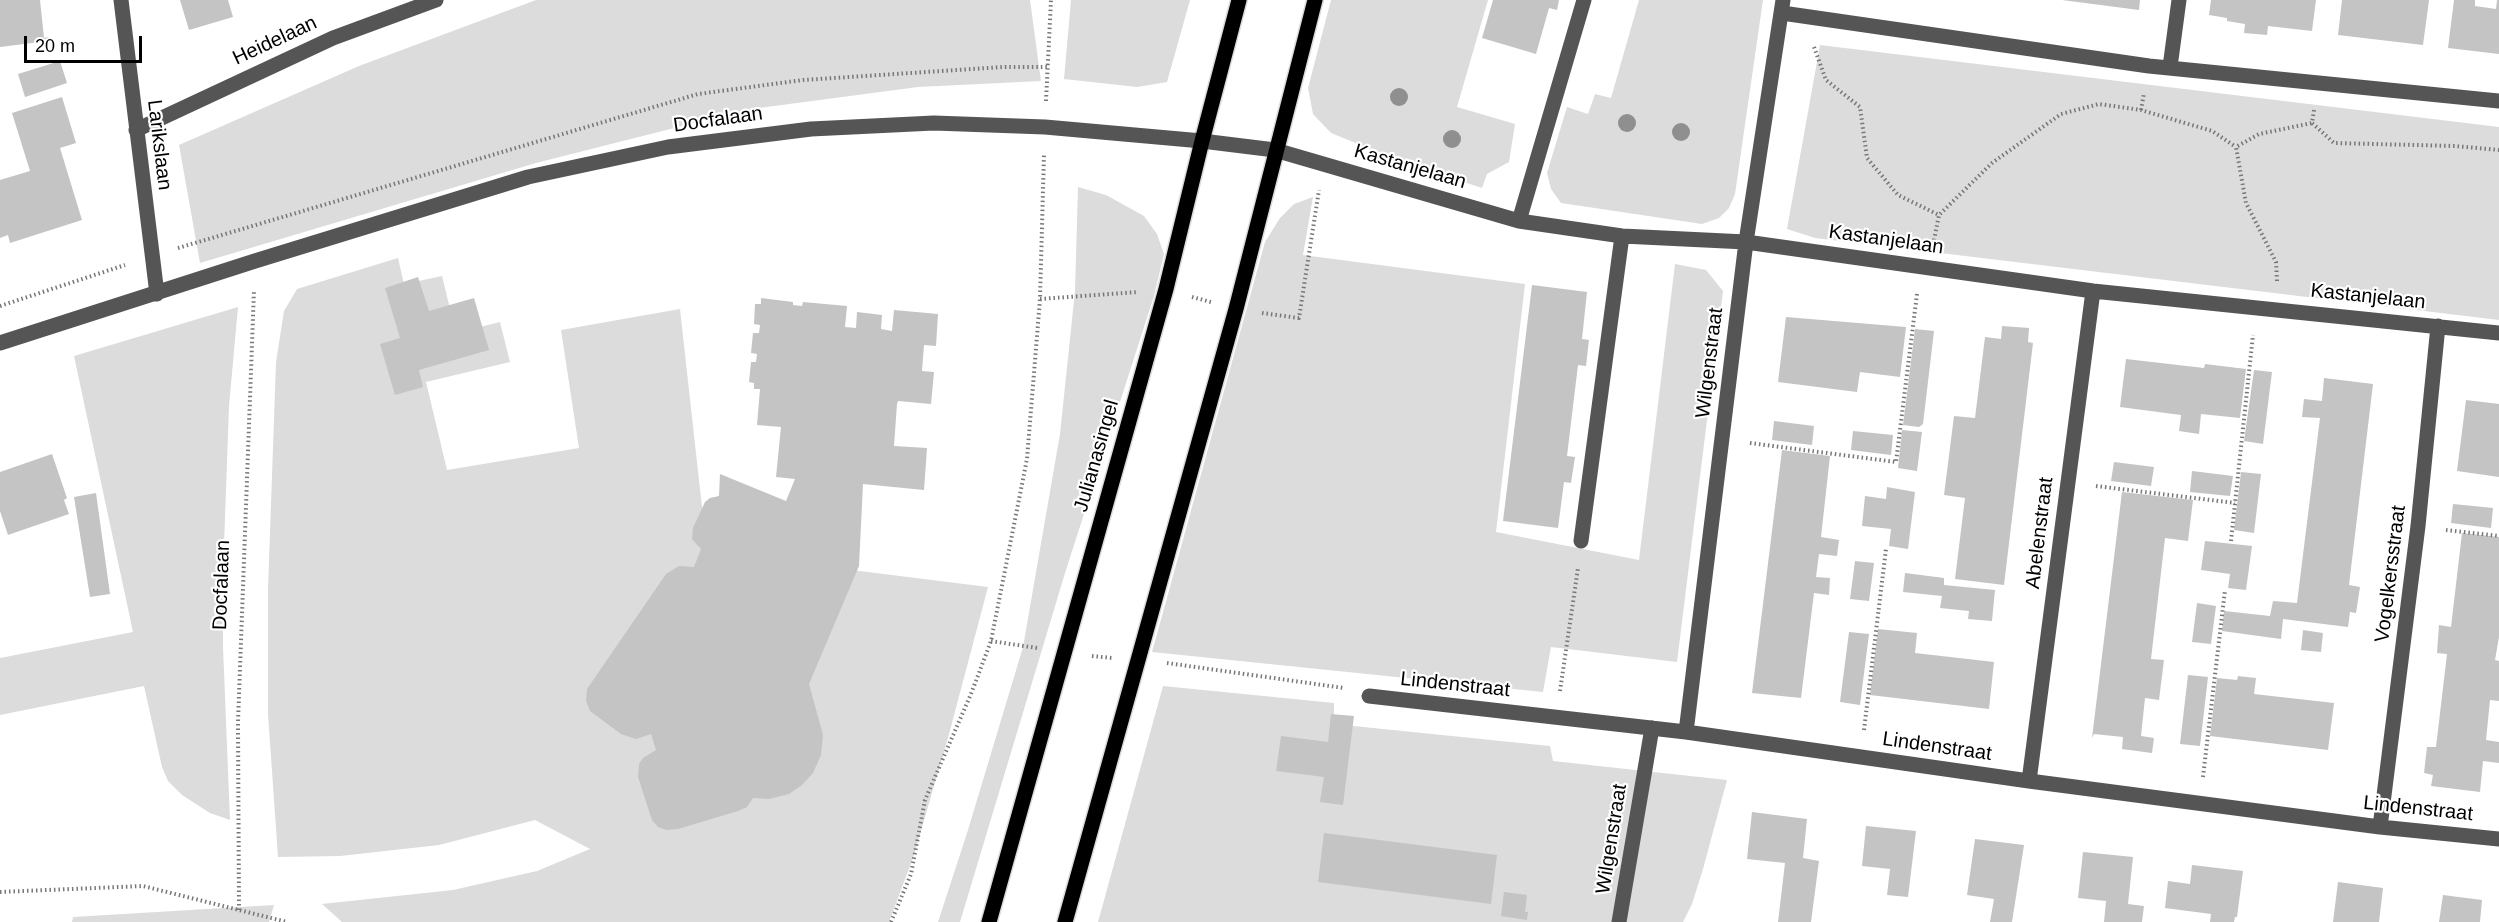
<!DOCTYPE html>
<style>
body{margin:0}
#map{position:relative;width:2499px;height:922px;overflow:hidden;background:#fff;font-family:Helvetica,sans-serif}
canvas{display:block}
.scale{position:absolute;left:24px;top:36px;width:118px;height:27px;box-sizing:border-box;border:3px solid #000;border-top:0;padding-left:8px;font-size:18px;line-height:21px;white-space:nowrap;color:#000;-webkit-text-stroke:4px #fff;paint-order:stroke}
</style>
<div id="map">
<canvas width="2499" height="922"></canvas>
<div class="scale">20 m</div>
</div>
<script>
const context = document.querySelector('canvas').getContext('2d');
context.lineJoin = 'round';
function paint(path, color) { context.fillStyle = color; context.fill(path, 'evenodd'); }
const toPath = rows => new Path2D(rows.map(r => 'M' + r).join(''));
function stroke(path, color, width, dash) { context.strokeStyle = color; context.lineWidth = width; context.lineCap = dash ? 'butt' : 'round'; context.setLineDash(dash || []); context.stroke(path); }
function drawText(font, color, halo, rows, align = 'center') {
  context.font = font + ' Helvetica,sans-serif'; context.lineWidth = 4.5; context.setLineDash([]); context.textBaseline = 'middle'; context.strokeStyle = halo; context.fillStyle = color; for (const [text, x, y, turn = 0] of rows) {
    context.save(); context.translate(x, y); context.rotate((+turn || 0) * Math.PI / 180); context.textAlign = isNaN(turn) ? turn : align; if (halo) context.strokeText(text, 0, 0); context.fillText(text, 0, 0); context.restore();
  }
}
const green = toPath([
 [536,0,1030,0,1041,81,918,87,759,108,686,125,536,163,200,263,179,145,359,66],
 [1071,0,1190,0,1167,82,1137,87,1064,79],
 [1331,0,1488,0,1457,107,1515,124,1509,162,1487,174,1482,188,1400,161,1331,133,1313,114,1308,88],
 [1639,0,1763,0,1735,194,1729,208,1719,218,1702,224,1561,203,1551,189,1547,173,1567,107,1588,114,1595,94,1611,98],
 [1820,45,2499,127,2499,320,1815,238,1787,229],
 [1078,187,1106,195,1144,216,1157,234,1164,254,1154,296,1065,573,960,922,938,922,968,830,1023,647,1060,434,1075,291],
 [1313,197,1303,255,1525,284,1496,532,1639,560,1675,264,1706,270,1723,291,1677,662,1551,647,1543,692,1152,652,1265,242,1280,218,1294,204],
 [398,258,404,284,442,276,456,333,500,322,510,362,426,382,447,470,579,448,561,330,680,309,707,552,988,587,948,738,913,858,889,922,342,922,322,904,453,890,537,871,590,849,535,820,439,845,340,856,278,857,268,714,268,589,276,362,284,311,297,289],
 [238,307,229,406,223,573,223,647,230,820,210,813,182,795,168,781,162,767,144,686,0,715,0,658,133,632,74,356],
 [1163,686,1334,703,1334,724,1550,746,1553,761,1727,780,1703,869,1692,904,1683,922,1098,922],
 [274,905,269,922,72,922,73,917]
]);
const building = toPath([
 [0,0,40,0,44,38,48,37,48,41,0,47],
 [180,0,228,0,233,17,189,30],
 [1493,0,1559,0,1557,10,1549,8,1536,54,1482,38],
 [2062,0,2140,0,2139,10],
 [2211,0,2316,0,2312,31,2268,26,2267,35,2244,33,2245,24,2227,21,2227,18,2209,15],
 [2342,0,2429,0,2423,45,2338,35],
 [2454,0,2475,0,2475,6,2496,9,2497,0,2499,0,2499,54,2448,48],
 [60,61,67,83,25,97,18,74],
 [62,97,76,143,60,148,82,220,10,243,8,235,0,238,0,180,30,171,12,113],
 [418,277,429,311,474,298,489,350,419,370,423,387,395,395,380,344,400,338,385,288],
 [1532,285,1587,292,1582,339,1589,340,1586,366,1578,365,1567,456,1575,457,1571,483,1564,482,1558,528,1503,521],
 [761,298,793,302,793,305,802,306,803,302,847,306,845,327,856,328,857,312,882,315,881,329,892,331,894,310,938,314,936,346,924,345,922,371,934,372,931,404,898,401,897,404,894,446,927,448,924,490,863,484,859,566,809,684,823,735,821,755,813,773,802,785,789,794,769,799,753,798,747,807,738,811,678,829,667,830,658,827,652,820,638,777,639,764,643,758,656,750,651,734,636,739,621,734,590,711,586,701,587,689,666,574,679,566,694,567,701,549,692,539,693,528,705,502,710,498,719,496,720,474,786,501,795,479,776,477,781,427,757,425,760,389,754,389,754,383,749,382,751,362,756,362,757,354,751,353,753,333,759,333,760,325,754,324,755,304,761,304],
 [1786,317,1906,327,1900,377,1860,372,1857,392,1778,382],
 [2002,326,2029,328,2028,342,2033,343,2004,585,1955,579,1965,498,1944,495,1954,416,1975,418,1985,337,2001,339],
 [1915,329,1934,331,1923,424,1919,427,1903,425],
 [2126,359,2204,368,2205,364,2246,369,2240,418,2201,414,2199,434,2179,431,2181,415,2120,407],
 [2254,370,2272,372,2263,444,2244,441],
 [2324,378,2373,384,2349,585,2360,587,2356,613,2350,612,2348,627,2283,619,2281,639,2222,631,2224,611,2270,616,2273,601,2297,603,2320,418,2302,417,2304,399,2322,401],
 [2466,400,2499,404,2499,477,2457,471],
 [1774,421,1814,426,1812,445,1772,440],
 [1902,430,1922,432,1917,471,1898,468],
 [1853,431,1893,435,1891,455,1851,450],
 [1782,450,1830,456,1821,537,1839,540,1837,556,1819,554,1816,577,1830,578,1829,595,1814,593,1801,698,1752,693],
 [52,454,67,498,64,500,69,514,8,535,0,511,0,472],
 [2114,462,2154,467,2151,486,2111,481],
 [2192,471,2233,476,2230,496,2190,492],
 [2241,472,2261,474,2254,533,2234,530],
 [1887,487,1915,492,1908,549,1889,546,1891,529,1862,526,1865,496,1886,499],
 [2122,492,2193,500,2188,541,2165,538,2151,659,2164,660,2159,700,2145,698,2141,736,2154,738,2152,753,2122,749,2123,737,2094,734,2092,738],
 [96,493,110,594,90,597,74,497],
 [2453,504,2493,508,2491,528,2451,523],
 [2462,533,2499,537,2499,637,2495,660,2499,661,2499,701,2490,700,2486,740,2499,742,2499,763,2483,761,2480,792,2431,786,2433,775,2424,773,2427,747,2436,747,2447,654,2437,653,2439,625,2451,627],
 [2205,541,2252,546,2246,590,2228,588,2230,574,2201,570],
 [1855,561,1874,563,1869,601,1850,599],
 [1905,573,1944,578,1944,585,1995,590,1992,621,1968,619,1969,611,1940,608,1942,596,1903,592],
 [2197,603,2216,606,2211,644,2192,642],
 [1878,629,1917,633,1915,653,1994,662,1989,709,1870,695],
 [2303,630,2323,633,2321,652,2301,650],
 [1849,632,1869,634,1860,705,1840,702],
 [2188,675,2208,677,2200,746,2180,744],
 [2238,676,2256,678,2254,694,2334,703,2328,750,2210,736,2217,678,2237,680],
 [1331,714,1354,716,1343,805,1320,802,1324,777,1276,771,1281,736,1328,742],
 [1752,812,1807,819,1803,858,1819,861,1811,922,1778,922,1785,863,1747,859],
 [1866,826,1916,831,1908,897,1887,895,1890,869,1862,866],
 [1324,833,1497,855,1491,904,1318,882],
 [1975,839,2024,845,2012,922,1990,922,1994,899,1967,895],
 [2083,852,2133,857,2128,904,2144,906,2142,922,2104,922,2106,901,2078,898],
 [2192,865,2243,871,2237,917,2235,917,2234,922,2210,922,2211,914,2165,908,2168,881,2190,884],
 [2338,882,2383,888,2379,922,2333,922],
 [1504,892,1527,895,1525,912,1528,912,1527,920,1501,916],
 [2443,895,2482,900,2480,922,2439,922]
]);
const path = toPath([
 [1814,47,1826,80,1860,107,1867,158,1898,195,1939,215],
 [1046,101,1051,0],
 [2141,110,2144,93],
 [2314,110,2312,123,2334,143,2455,146,2499,150],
 [1934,240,1939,215,1992,163,2061,114,2099,104,2141,110,2212,131,2236,147],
 [178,248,698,94,803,80,1003,67,1047,67],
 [2277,281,2276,262,2246,203,2236,147,2259,134,2312,123],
 [1192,297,1211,302],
 [1040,299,1138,292],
 [0,306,125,265],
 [1262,313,1299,318,1319,190],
 [1750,443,1896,462,1917,294],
 [2096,486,2235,503],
 [2446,530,2499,536],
 [2231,541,2253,335],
 [991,641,1037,648],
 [1092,656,1112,658],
 [1167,663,1344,688],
 [1560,691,1578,568],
 [1864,730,1886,549],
 [2203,777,2225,590],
 [0,892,143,886,287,922],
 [239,910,238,722,254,290],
 [891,922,911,874,925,800,971,694,991,641,1027,459,1040,299,1044,154]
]);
const minor = toPath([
 [121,0,157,294],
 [1782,13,2149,66,2499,101],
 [2170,67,2179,0],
 [136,130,333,38,436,0],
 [1519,221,1584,0],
 [0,343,255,261,528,177,668,147,811,129,934,123,1045,127,1202,141,1275,150,1519,221,1622,236,1746,242,2093,291,2499,333],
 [1581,541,1622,236],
 [1369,696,1686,732,2029,781,2380,827,2499,839],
 [1686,732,1746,242,1783,0],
 [2029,781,2093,291],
 [2380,827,2418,526,2438,326],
 [1619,922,1652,728]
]);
const major = toPath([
 [989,922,1166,289,1202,141,1239,0],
 [1065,922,1236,309,1315,0]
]);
const trees = [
 [1399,97],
 [1627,123],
 [1681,132],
 [1452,139]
];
const streetNames = [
 ["Heidelaan",275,41,-25],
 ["Docfalaan",718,120,-8],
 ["Larikslaan",159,145,83],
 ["Kastanjelaan",1410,167,16],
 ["Kastanjelaan",1886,240,8],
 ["Kastanjelaan",2368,297,6],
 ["Wilgenstraat",1710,363,-83],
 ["Julianasingel",1097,456,-74],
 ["Abelenstraat",2040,533,-83],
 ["Vogelkersstraat",2391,574,-83],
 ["Docfalaan",222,585,-88],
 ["Lindenstraat",1455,685,6],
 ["Lindenstraat",1937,747,8],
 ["Lindenstraat",2418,809,6],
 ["Wilgenstraat",1612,839,-81]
];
paint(green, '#dcdcdc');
paint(building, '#c4c4c4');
stroke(major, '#dbdbdb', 18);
stroke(path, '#777', 4, [1.5, 3]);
stroke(minor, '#555', 15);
stroke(major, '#000', 15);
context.fillStyle = '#8f8f8f';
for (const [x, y] of trees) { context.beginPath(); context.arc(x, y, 9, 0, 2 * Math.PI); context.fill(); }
drawText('20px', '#000', '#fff', streetNames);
</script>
